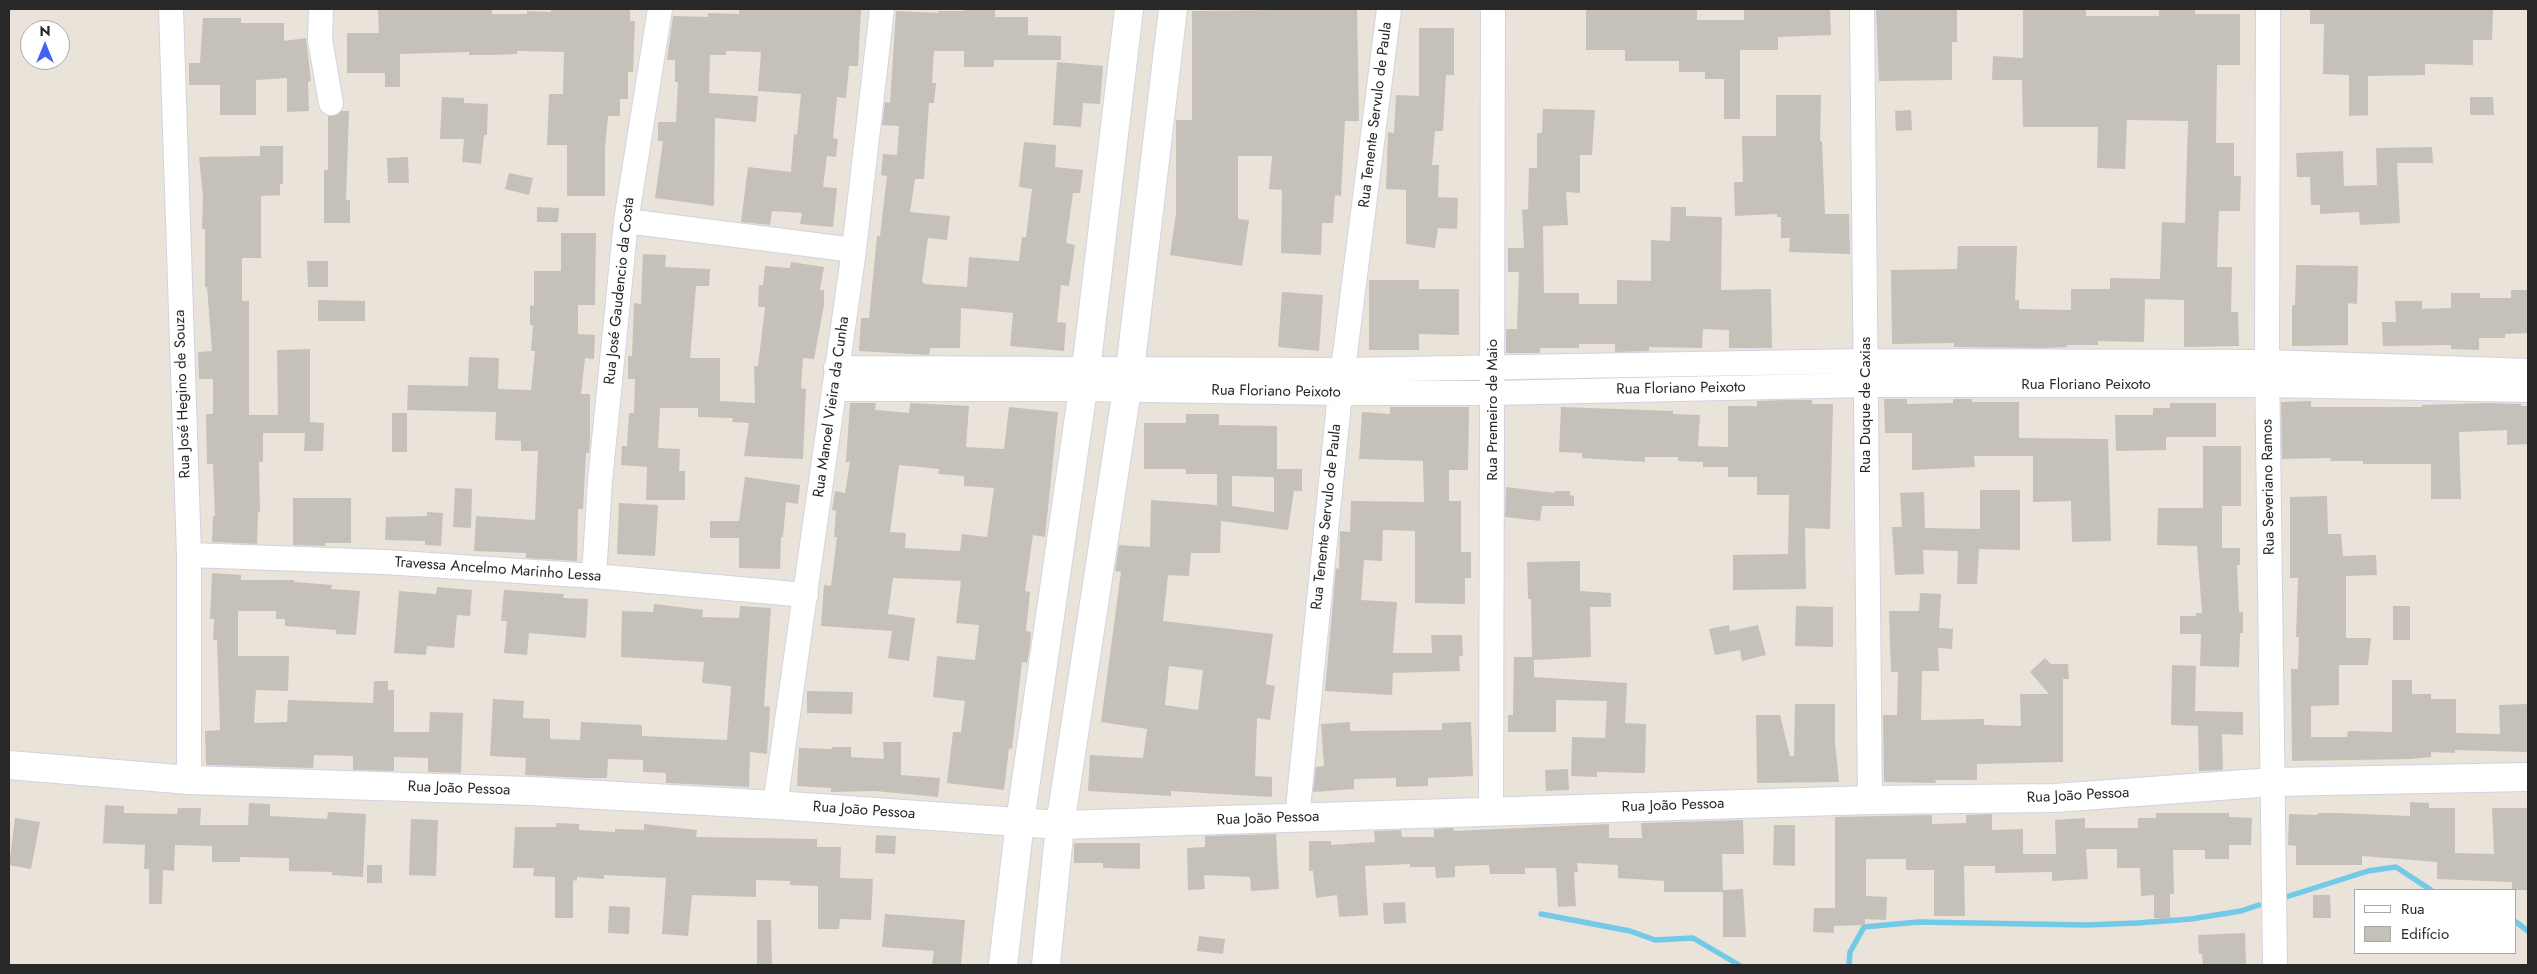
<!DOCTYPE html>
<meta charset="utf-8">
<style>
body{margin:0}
#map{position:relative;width:2537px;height:974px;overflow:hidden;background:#eae3da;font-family:Jost,sans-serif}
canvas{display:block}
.frame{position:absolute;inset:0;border:10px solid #282828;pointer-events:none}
.legend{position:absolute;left:2354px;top:889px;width:162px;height:65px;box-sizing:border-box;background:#fff;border:1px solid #a9a9a9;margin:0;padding:6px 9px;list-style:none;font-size:15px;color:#282828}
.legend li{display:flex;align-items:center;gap:10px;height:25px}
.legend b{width:25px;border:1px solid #a9a9a9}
.north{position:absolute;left:20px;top:20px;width:50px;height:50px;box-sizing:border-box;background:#fff;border:1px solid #a9a9a9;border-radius:50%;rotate:0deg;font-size:14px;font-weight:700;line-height:20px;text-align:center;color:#282828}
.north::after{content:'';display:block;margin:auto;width:18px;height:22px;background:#4163f0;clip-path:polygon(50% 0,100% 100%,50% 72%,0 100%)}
</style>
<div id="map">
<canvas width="2537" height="974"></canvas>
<div class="frame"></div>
<ul class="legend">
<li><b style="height:6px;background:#fff"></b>Rua</li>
<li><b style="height:14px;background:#c5c0ba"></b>Edifício</li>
</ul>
<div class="north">N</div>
</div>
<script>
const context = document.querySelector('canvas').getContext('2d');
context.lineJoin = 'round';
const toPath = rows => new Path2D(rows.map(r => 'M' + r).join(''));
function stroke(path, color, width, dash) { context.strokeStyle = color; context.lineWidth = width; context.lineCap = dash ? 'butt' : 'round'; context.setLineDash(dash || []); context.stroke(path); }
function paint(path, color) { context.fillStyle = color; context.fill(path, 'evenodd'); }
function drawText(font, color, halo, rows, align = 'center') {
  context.font = font + ' Jost,sans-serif'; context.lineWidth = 4.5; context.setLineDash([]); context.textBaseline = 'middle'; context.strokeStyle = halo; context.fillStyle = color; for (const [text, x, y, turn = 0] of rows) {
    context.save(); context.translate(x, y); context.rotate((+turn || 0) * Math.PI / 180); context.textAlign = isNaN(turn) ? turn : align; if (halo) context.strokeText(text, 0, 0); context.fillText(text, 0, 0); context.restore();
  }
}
const stream = toPath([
 [2286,897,2368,871,2396,867,2431,890],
 [1541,914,1630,931,1655,940,1693,938,1739,965],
 [2516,922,2528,931],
 [1849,965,1850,952,1864,927,1918,922,2086,925,2137,923,2191,919,2241,911,2259,905]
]);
const building = toPath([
 [378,9,492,9,492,14,527,14,527,11,551,12,551,9,630,9,630,21,635,21,633,72,628,72,628,99,620,99,620,116,608,116,605,148,605,196,567,196,567,145,547,145,549,94,563,94,564,52,517,51,517,54,492,55,469,55,469,52,400,54,400,87,385,87,385,73,347,73,347,33,379,33],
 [768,9,861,10,858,66,849,66,846,98,837,97,833,138,838,139,836,157,827,156,823,187,837,188,833,227,800,224,802,213,772,211,770,225,741,222,748,167,791,172,794,134,797,135,801,94,758,91,761,52,726,51,726,55,710,55,709,93,758,96,756,122,715,118,714,206,655,198,663,141,658,141,658,122,676,122,678,82,675,82,675,60,667,60,673,16,708,17,708,13,739,14,739,10],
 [964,9,995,9,995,17,1028,17,1028,35,1061,36,1061,60,994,60,994,67,964,67,964,51,934,51,932,83,936,83,934,103,929,103,924,179,915,179,910,212,950,216,947,240,928,238,922,282,925,284,967,287,969,257,1019,261,1022,237,1026,237,1032,189,1019,187,1024,142,1056,145,1055,167,1083,170,1080,193,1073,193,1066,243,1075,245,1069,286,1061,285,1057,322,1066,323,1064,351,1010,346,1013,313,961,308,960,348,930,348,929,355,859,351,861,318,869,318,877,236,880,236,887,176,881,175,883,154,897,155,899,126,882,125,885,102,890,103,896,11,938,13,938,11,964,11],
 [1357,9,1359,121,1345,121,1341,196,1335,195,1333,223,1322,223,1321,255,1281,253,1282,190,1269,189,1272,156,1238,156,1238,219,1249,220,1242,266,1170,255,1176,214,1176,120,1192,120,1192,11],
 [1586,9,1697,9,1697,20,1744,20,1744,9,1830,9,1831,35,1778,37,1778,50,1740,50,1740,119,1724,119,1724,79,1705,79,1705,72,1679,72,1679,61,1625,61,1625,50,1586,50],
 [1876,9,1957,9,1957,42,1952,42,1952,80,1879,81],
 [2159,9,2195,9,2195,14,2240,14,2240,65,2217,65,2216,143,2234,143,2234,176,2241,176,2240,211,2219,211,2217,267,2232,267,2231,312,2238,312,2239,346,2184,347,2184,300,2145,299,2144,342,2098,341,2098,345,2067,345,2067,347,2044,348,1954,347,1954,343,1892,344,1891,270,1957,269,1958,246,2017,246,2015,300,2019,300,2019,309,2071,310,2071,289,2110,289,2110,278,2160,279,2162,222,2185,223,2188,121,2127,120,2125,169,2097,168,2098,127,2023,127,2022,80,1992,80,1993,56,2023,58,2023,10,2086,10,2086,16,2159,16],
 [2310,9,2493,9,2492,40,2473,40,2473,65,2425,64,2425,75,2368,76,2368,115,2349,116,2349,75,2323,74,2324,24,2310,24],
 [203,18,241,18,241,23,284,23,284,41,306,38,311,81,308,82,309,111,287,112,287,78,256,80,256,115,220,115,220,85,189,85,189,63,200,63],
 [1419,28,1454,28,1454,75,1446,75,1443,131,1435,131,1432,165,1439,165,1438,197,1458,198,1457,229,1438,228,1435,248,1406,244,1406,190,1386,189,1388,132,1394,133,1396,95,1419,96],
 [1057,62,1103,66,1100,104,1083,103,1081,127,1053,125],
 [1776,95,1821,95,1820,141,1822,141,1825,214,1849,214,1850,254,1789,252,1790,238,1781,238,1781,217,1777,217,1777,214,1735,216,1734,182,1743,182,1742,136,1776,136],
 [442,97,464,98,464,103,488,104,487,135,484,135,481,164,462,162,464,139,440,139],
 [2470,97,2493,97,2494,115,2470,115],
 [1543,109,1595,110,1592,155,1580,155,1580,193,1566,192,1568,225,1543,226,1544,293,1579,293,1579,304,1617,304,1617,280,1651,281,1651,240,1670,241,1671,207,1686,207,1686,216,1722,217,1721,290,1771,289,1772,348,1729,348,1729,330,1703,329,1702,348,1649,347,1649,351,1615,352,1615,344,1579,344,1579,348,1540,348,1540,353,1506,353,1506,329,1517,329,1519,272,1508,272,1508,248,1524,248,1522,210,1528,209,1529,168,1537,168,1537,133,1542,133],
 [1911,110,1912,130,1896,131,1895,111],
 [341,111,349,111,346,200,350,200,350,223,324,223,324,170,328,170,328,116,334,116],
 [260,146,283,146,283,184,280,184,280,195,261,196,261,258,242,258,242,301,249,301,249,415,278,415,277,350,310,349,310,422,324,423,323,451,304,451,305,433,263,433,263,462,259,462,260,512,258,512,257,544,212,542,213,516,215,516,213,464,207,464,206,414,213,414,213,379,199,379,198,352,212,351,207,287,205,287,205,229,202,229,203,197,199,157,260,156],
 [2432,147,2433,163,2397,163,2400,223,2360,225,2359,212,2320,214,2320,205,2311,205,2310,177,2297,177,2296,153,2343,151,2344,186,2377,185,2376,148],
 [408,157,409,183,388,183,387,158],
 [509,173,533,178,529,195,505,189],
 [537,207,559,208,558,222,537,222],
 [561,233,596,233,595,305,578,305,578,334,595,335,594,359,585,358,581,394,590,394,590,439,589,453,586,453,583,509,578,509,577,561,526,558,526,553,474,551,476,516,535,520,538,451,521,451,521,441,495,440,496,412,407,410,408,385,468,386,469,357,499,358,498,389,531,390,535,351,531,351,533,325,530,325,530,305,534,306,534,271,561,271],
 [643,254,666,255,665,267,710,269,709,286,696,286,690,358,720,358,720,401,755,403,754,366,758,366,765,307,758,307,759,285,763,285,765,266,790,268,791,262,824,267,820,290,824,290,824,305,814,359,803,358,801,388,806,389,803,459,744,456,749,423,732,422,733,418,698,417,698,408,660,408,658,448,680,449,679,471,685,471,685,500,646,500,647,467,621,465,622,446,627,446,629,413,634,413,635,379,628,379,628,356,632,356,634,303,641,304],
 [307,261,328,261,328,287,308,287],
 [2296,265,2358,266,2357,304,2348,303,2348,345,2292,346,2292,305,2295,305],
 [1369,280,1419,280,1419,289,1459,289,1459,335,1419,334,1419,350,1369,350],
 [2511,290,2528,290,2528,333,2505,334,2505,338,2479,338,2479,350,2451,349,2451,345,2383,346,2382,322,2396,322,2395,301,2422,301,2422,309,2451,308,2451,293,2480,293,2480,298,2511,298],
 [1282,292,1323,295,1319,351,1278,347],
 [318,300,365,301,365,321,318,321],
 [1884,399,1907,399,1907,404,1953,403,1953,399,1972,399,1972,402,2019,402,2019,438,2108,439,2111,541,2072,542,2071,501,2033,502,2033,456,1974,456,1975,467,1912,470,1912,433,1885,433],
 [1785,400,1812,400,1812,404,1833,404,1830,529,1805,528,1806,589,1733,590,1733,555,1788,554,1789,495,1757,495,1757,477,1728,477,1728,467,1703,467,1703,462,1678,461,1678,457,1645,457,1645,462,1629,461,1582,458,1582,453,1559,452,1561,407,1673,411,1673,414,1700,415,1698,446,1728,447,1728,406,1757,406,1757,401],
 [2311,401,2311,407,2422,407,2422,405,2486,403,2521,404,2521,406,2528,406,2528,444,2507,445,2507,430,2459,432,2461,499,2431,499,2431,464,2363,464,2363,461,2330,461,2331,458,2282,459,2281,402],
 [850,403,876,403,875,410,909,413,910,403,969,406,966,447,1004,449,1009,407,1058,412,1045,537,1033,535,1025,591,1030,592,1026,631,1031,632,1030,646,1027,663,1022,662,1012,749,1009,748,1004,790,947,783,953,732,961,732,965,701,933,697,937,656,975,660,979,625,956,623,961,581,893,578,888,614,915,618,909,661,888,658,892,631,821,626,824,585,831,586,837,537,834,537,836,511,832,510,835,491,845,493,850,462,846,462],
 [899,465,939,469,938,474,964,476,964,486,994,488,987,537,962,534,960,551,905,548,906,533,890,532],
 [2170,403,2216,403,2216,437,2166,437,2166,450,2116,451,2115,415,2153,415,2153,408,2170,408],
 [1390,407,1469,407,1468,470,1449,470,1449,501,1461,501,1461,552,1471,552,1471,578,1465,578,1465,604,1415,603,1415,531,1383,530,1382,561,1364,560,1361,600,1397,602,1393,653,1432,653,1431,635,1462,635,1463,656,1459,656,1460,671,1393,673,1392,695,1325,691,1336,568,1339,569,1340,531,1350,532,1351,501,1424,502,1423,461,1359,459,1362,412,1390,414],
 [392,413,407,413,407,452,392,452],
 [1186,414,1219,414,1219,425,1277,426,1277,469,1302,469,1302,491,1294,491,1288,530,1221,521,1220,553,1191,553,1189,576,1168,575,1163,621,1273,634,1266,684,1275,686,1270,720,1257,718,1255,776,1272,777,1272,797,1171,791,1171,796,1088,791,1090,755,1143,758,1147,729,1101,722,1121,572,1115,571,1119,545,1150,547,1151,500,1217,505,1217,474,1186,474,1186,469,1144,469,1144,423,1186,423],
 [1232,476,1274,477,1274,512,1232,506],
 [1169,666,1203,670,1198,710,1165,705],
 [2203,446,2241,446,2241,506,2222,506,2222,548,2240,548,2240,565,2237,565,2239,612,2243,612,2243,633,2240,633,2239,667,2200,666,2201,634,2180,634,2180,616,2196,616,2196,613,2202,613,2197,546,2157,545,2158,508,2203,508],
 [745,477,800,485,798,504,786,502,783,537,781,537,780,569,739,568,739,538,710,538,710,521,739,521],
 [1506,487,1555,493,1555,491,1570,491,1570,495,1574,496,1574,506,1542,506,1540,521,1505,517],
 [455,488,472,489,471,528,453,527],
 [1980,490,2020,490,2020,550,1979,549,1977,584,1957,584,1958,551,1923,550,1924,574,1895,575,1892,527,1902,527,1900,493,1924,492,1925,528,1980,529],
 [2327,496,2328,534,2341,534,2343,556,2376,555,2377,575,2346,576,2346,638,2371,638,2368,665,2339,665,2339,705,2311,706,2311,737,2347,737,2348,731,2392,732,2392,680,2412,680,2412,694,2431,694,2431,699,2456,699,2456,733,2500,734,2499,705,2528,704,2528,752,2455,750,2455,753,2431,752,2431,757,2411,759,2292,761,2291,669,2298,669,2299,637,2296,637,2298,578,2290,578,2290,497],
 [293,498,351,498,351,543,325,543,325,546,293,545],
 [619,503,658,505,655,556,617,554],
 [427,512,443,513,441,546,425,545,425,541,385,540,386,517,427,516],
 [1580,561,1580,591,1611,593,1611,607,1590,607,1591,657,1534,660,1534,677,1627,683,1625,723,1646,724,1645,773,1597,772,1597,777,1571,776,1572,737,1605,738,1607,701,1556,700,1556,732,1508,732,1508,715,1513,715,1514,657,1532,657,1531,599,1528,599,1527,562],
 [212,573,241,575,241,580,294,580,294,582,332,585,331,589,360,591,356,635,336,634,336,630,285,626,285,619,276,619,276,611,238,611,238,656,289,656,288,691,256,690,254,723,287,722,288,700,373,703,374,681,388,681,388,690,394,690,394,732,429,732,430,712,463,713,461,773,428,772,428,758,394,757,394,771,353,770,353,756,314,755,313,768,206,765,205,731,220,730,217,640,213,640,214,619,210,619],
 [437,587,472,590,470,616,457,615,454,648,427,646,426,655,394,653,399,591,436,594],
 [504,590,564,594,563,598,588,599,586,638,529,633,527,655,504,653,507,621,501,621],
 [1920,593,1941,594,1939,628,1953,629,1952,649,1938,648,1939,671,1922,671,1921,720,1984,719,1984,725,2021,726,2020,694,2049,694,2030,672,2045,658,2051,664,2068,664,2069,679,2063,679,2063,762,1977,764,1977,780,1935,780,1936,783,1884,782,1883,715,1897,715,1898,672,1891,672,1889,611,1919,611],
 [654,604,703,610,702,617,739,618,740,606,771,608,764,706,770,707,767,754,750,752,749,787,666,783,666,773,643,772,643,760,608,759,607,778,586,778,525,775,526,758,490,756,493,699,524,701,523,718,550,719,550,739,580,740,581,722,642,725,642,736,727,740,731,686,702,683,704,662,621,657,622,611,653,612],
 [1796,606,1833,607,1833,647,1795,646],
 [2393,606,2410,606,2410,640,2393,640],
 [1729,625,1730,631,1758,625,1766,655,1742,661,1740,650,1715,655,1709,629],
 [2172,665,2196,666,2195,711,2243,712,2243,735,2222,734,2223,770,2199,771,2198,726,2171,725],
 [807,691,853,692,852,714,807,713],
 [1795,704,1835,704,1835,743,1839,782,1757,783,1756,715,1780,715,1790,756,1794,756],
 [1350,722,1350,731,1442,730,1442,723,1471,722,1473,776,1428,778,1428,786,1396,787,1396,778,1354,779,1354,789,1313,792,1316,767,1324,766,1321,724],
 [883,742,901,742,901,775,940,778,938,797,875,791,831,792,831,788,797,786,799,748,832,749,832,747,851,747,851,757,884,759],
 [1568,769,1569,790,1546,791,1545,770],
 [2410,802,2429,803,2429,808,2455,808,2455,853,2494,854,2492,808,2528,808,2528,890,2512,890,2512,882,2437,879,2437,862,2362,856,2362,865,2296,865,2296,846,2288,845,2289,814,2317,815,2318,813,2337,813,2410,816],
 [249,803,270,804,270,816,327,819,328,812,366,814,363,877,332,875,332,872,289,871,289,858,240,857,240,862,212,862,212,846,175,845,174,871,163,870,162,904,149,904,149,869,144,869,145,845,103,843,105,805,124,806,124,813,177,814,178,808,201,808,200,825,248,825],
 [2156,813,2229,813,2229,817,2252,818,2251,845,2229,845,2229,859,2205,859,2205,850,2173,850,2174,894,2170,894,2170,919,2154,918,2154,895,2141,896,2140,868,2117,868,2117,849,2086,849,2088,879,2052,881,2052,872,1995,873,1995,866,1964,866,1965,916,1934,916,1934,870,1906,870,1906,859,1866,859,1866,896,1887,897,1886,920,1865,919,1865,925,1834,926,1834,933,1813,932,1814,908,1835,908,1835,817,1932,815,1932,824,1966,823,1966,815,1992,814,1992,830,2023,829,2023,854,2056,854,2055,820,2085,818,2085,828,2138,828,2138,818,2156,818],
 [15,818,40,822,31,869,9,865],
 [411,819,438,820,436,876,409,875],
 [1743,820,1744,854,1722,854,1723,892,1664,892,1664,881,1618,878,1618,865,1577,863,1578,872,1574,872,1576,906,1558,907,1556,868,1525,868,1525,874,1490,874,1489,865,1455,866,1455,877,1436,878,1435,867,1410,867,1410,864,1365,866,1368,915,1339,917,1337,895,1316,898,1313,871,1309,871,1309,841,1331,841,1331,845,1375,842,1374,831,1401,830,1402,837,1434,837,1434,829,1453,828,1454,831,1609,824,1609,838,1642,838,1641,823],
 [556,823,579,824,579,830,615,832,615,829,644,830,644,824,697,830,696,837,817,839,817,847,841,847,840,878,873,879,871,920,840,919,839,929,818,929,818,886,790,885,790,881,756,880,756,897,692,895,688,936,662,934,666,878,604,875,604,879,577,877,577,881,573,880,573,918,555,918,555,877,533,876,534,868,513,868,515,827,556,827],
 [1774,825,1795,825,1795,866,1773,865],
 [1276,834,1279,889,1251,891,1250,877,1204,875,1205,889,1188,890,1187,848,1205,847,1205,836],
 [876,835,896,836,895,854,875,853],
 [1074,843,1140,843,1140,869,1103,868,1103,863,1074,863],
 [367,865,382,865,382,883,367,883],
 [1743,889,1746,937,1723,937,1723,890],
 [2313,895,2330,895,2331,918,2313,918],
 [1405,902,1406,923,1384,924,1383,903],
 [609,906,630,907,629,934,608,933],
 [885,914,965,920,961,965,932,965,934,951,882,947],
 [757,920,771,920,772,965,757,965],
 [2245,933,2246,965,2203,965,2202,954,2199,954,2198,935],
 [1199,936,1225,939,1223,954,1197,951]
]);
const minor = toPath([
 [171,9,189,555,189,780],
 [321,9,320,40,331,103],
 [1862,9,1870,800],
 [2268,9,2267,362,2275,965],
 [626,221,854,250],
 [836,368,1343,370,1866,361,2267,362,2528,371],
 [834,389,1082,389,1340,393,1493,393,1865,385,2268,385,2528,390],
 [189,555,385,562,594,576,806,595],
 [594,576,600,481,626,221,660,9],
 [775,805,854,250,882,9],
 [1491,812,1493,9],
 [1297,818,1340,393,1389,9]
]);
const tertiary = toPath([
 [9,765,189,780,531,791,775,805,1060,825,1870,800,2055,798,2273,782,2528,777],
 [1003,965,1020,822,1086,369,1129,9],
 [1046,965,1060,825,1130,370,1173,9]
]);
const streetNames = [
 ["Rua Tenente Servulo de Paula",1376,115,-83],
 ["Rua José Gaudencio da Costa",620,291,-84],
 ["Rua Floriano Peixoto",2086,385],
 ["Rua Floriano Peixoto",1681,389,-1],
 ["Rua Floriano Peixoto",1276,392,1],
 ["Rua José Hegino de Souza",183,394,-92],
 ["Rua Duque de Caxias",1866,405,-90],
 ["Rua Manoel Vieira da Cunha",832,407,-82],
 ["Rua Premeiro de Maio",1493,410,-90],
 ["Rua Severiano Ramos",2269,487,-91],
 ["Rua Tenente Servulo de Paula",1327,517,-84],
 ["Travessa Ancelmo Marinho Lessa",498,570,4],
 ["Rua João Pessoa",459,789,2],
 ["Rua João Pessoa",2078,796,-3],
 ["Rua João Pessoa",1673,806,-2],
 ["Rua João Pessoa",864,811,4],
 ["Rua João Pessoa",1268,819,-2]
];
stroke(stream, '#72c9e8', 5.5);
paint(building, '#c5c0ba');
stroke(minor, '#d0d3e1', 26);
stroke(tertiary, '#d0d3e1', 30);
stroke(minor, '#fff', 24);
stroke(tertiary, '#fff', 28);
drawText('15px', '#282828', '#fff', streetNames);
</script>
